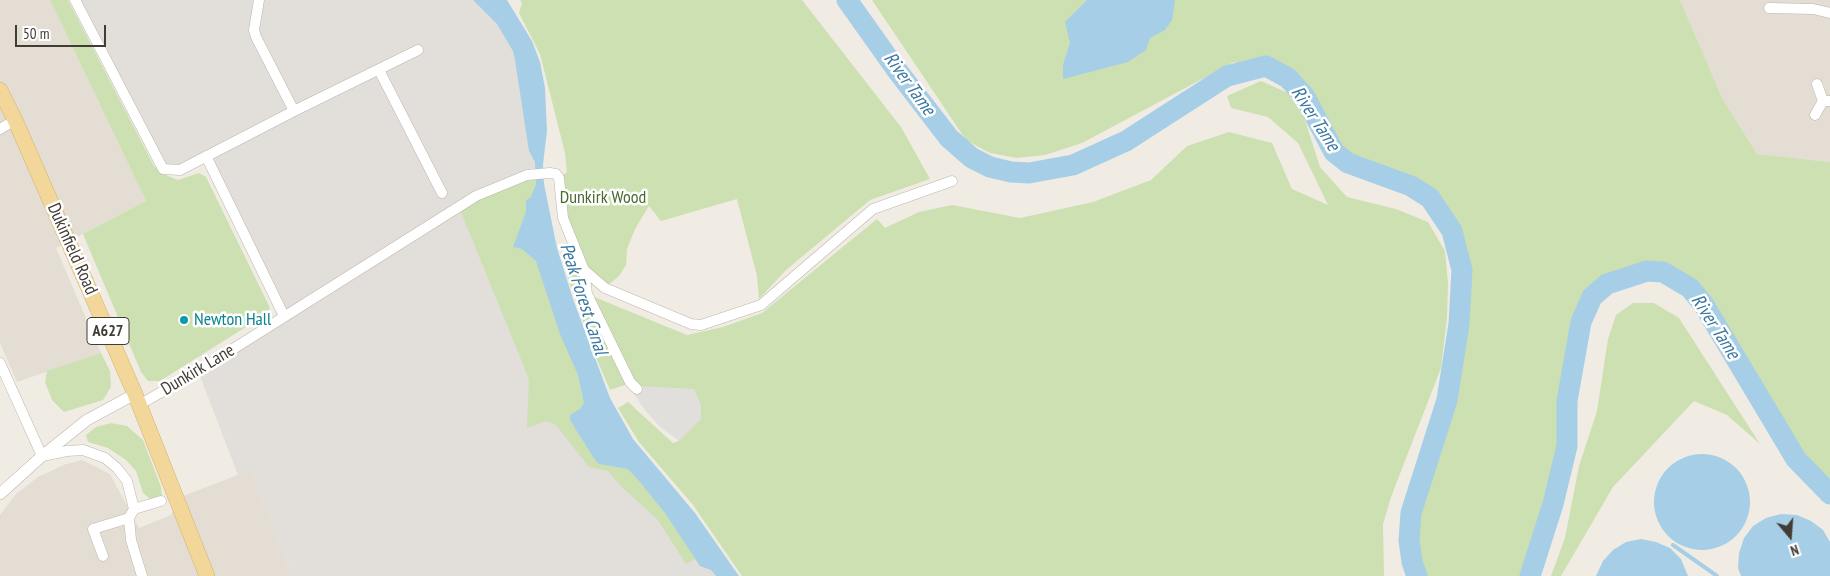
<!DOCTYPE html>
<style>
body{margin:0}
#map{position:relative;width:1830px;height:576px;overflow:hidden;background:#f0ece4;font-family:"PT Sans Narrow",sans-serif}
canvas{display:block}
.north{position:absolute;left:1765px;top:511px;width:50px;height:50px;-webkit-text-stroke:4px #fff;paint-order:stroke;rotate:162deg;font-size:14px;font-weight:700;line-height:20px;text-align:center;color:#413c35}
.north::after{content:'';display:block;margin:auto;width:18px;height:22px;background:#413c35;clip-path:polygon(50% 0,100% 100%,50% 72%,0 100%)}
.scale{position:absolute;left:15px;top:25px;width:91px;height:22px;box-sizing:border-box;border:2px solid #413c35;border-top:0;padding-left:6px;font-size:15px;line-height:18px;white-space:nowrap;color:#413c35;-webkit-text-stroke:4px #fff;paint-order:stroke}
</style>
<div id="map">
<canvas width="1830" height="576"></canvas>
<div class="north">N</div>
<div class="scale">50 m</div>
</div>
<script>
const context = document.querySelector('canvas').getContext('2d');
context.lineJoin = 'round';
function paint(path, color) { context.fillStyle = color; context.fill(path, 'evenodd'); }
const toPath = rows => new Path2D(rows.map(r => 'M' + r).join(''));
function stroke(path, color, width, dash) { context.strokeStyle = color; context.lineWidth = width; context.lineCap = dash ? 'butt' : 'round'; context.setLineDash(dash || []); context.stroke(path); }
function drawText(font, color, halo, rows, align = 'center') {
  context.font = font + ' "PT Sans Narrow",sans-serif'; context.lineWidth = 5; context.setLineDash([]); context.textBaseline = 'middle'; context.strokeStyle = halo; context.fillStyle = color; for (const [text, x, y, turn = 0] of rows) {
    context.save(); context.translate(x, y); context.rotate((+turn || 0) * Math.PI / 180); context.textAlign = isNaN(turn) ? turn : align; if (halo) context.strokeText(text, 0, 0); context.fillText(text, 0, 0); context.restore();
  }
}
const residential = toPath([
 [0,0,50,0,146,201,56,248,101,353,17,382,0,343],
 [1680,0,1830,0,1830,162,1757,154,1722,98],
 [82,460,110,474,139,528,171,515,181,497,250,470,292,576,0,576,0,515,16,494,38,477,66,464]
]);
const industrial = toPath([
 [75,0,491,0,520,40,541,190,600,410,726,576,292,576,250,471,238,475,198,371,284,316,207,156,180,170,163,169]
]);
const green = toPath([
 [50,0,68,0,154,166,163,174,178,180,199,173,206,177,270,308,265,315,160,381,148,381,141,372,83,234,146,201],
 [520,0,802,0,901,127,930,179,870,200,786,270,759,299,757,276,737,199,661,221,649,206,635,229,627,249,626,265,619,276,605,288,585,270,587,294,687,335,723,327,762,313,877,219,885,228,919,212,952,205,1020,218,1093,202,1151,180,1187,146,1229,132,1272,143,1292,189,1328,205,1298,143,1268,117,1231,108,1227,96,1261,81,1288,93,1304,117,1320,167,1347,197,1396,209,1428,222,1445,251,1448,283,1447,318,1441,368,1391,497,1383,524,1384,576,742,576,693,505,639,442,618,408,628,402,673,443,679,441,640,386,628,384,610,390,595,355,566,273,583,270,563,218,559,178,567,172,565,153,540,54,519,13,522,3],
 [872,0,1680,0,1722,98,1757,154,1830,162,1830,494,1796,459,1704,305,1690,288,1664,272,1647,271,1607,284,1592,297,1581,322,1567,401,1567,446,1553,504,1530,576,1417,576,1412,562,1409,540,1411,513,1447,400,1459,324,1462,271,1452,231,1430,198,1411,186,1348,163,1334,152,1305,97,1288,78,1266,66,1253,69,1234,62,1082,143,1045,155,1017,158,990,153,966,140],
 [540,174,541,190,600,410,710,551,686,564,658,520,620,485,608,471,589,467,556,425,546,421,527,428,529,379,459,207],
 [1633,303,1654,303,1679,318,1760,444,1727,415,1694,401,1613,487,1561,576,1551,576,1565,538,1579,466,1597,411,1608,339,1616,315],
 [101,353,110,371,111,387,103,400,64,412,52,400,45,382,47,371],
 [111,423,127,426,143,440,161,487,162,498,150,499,143,493,136,471,126,460,108,448,88,442,86,435,96,427]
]);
const parking = toPath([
 [639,386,694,389,701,405,701,419,679,441,659,426,644,409,634,394]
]);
const water = toPath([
 [473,0,507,0,532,41,540,62,545,88,547,131,543,164,544,184,557,248,573,299,610,398,633,439,695,513,739,576,716,576,711,570,700,566,665,513,640,482,628,469,599,464,595,460,570,420,570,415,580,409,584,403,578,375,560,334,536,261,522,249,513,247,526,212,526,201,531,197,536,184,535,162,529,151,515,60,513,51,497,24],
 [1087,0,1175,0,1172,20,1165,30,1150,38,1146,50,1128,62,1063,79,1063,65,1070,43,1065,22],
 '1654 502a48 48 0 1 1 96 0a48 48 0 1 1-96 0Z',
 [1781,514,1797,515,1811,521,1823,530,1830,542,1830,576,1741,576,1738,568,1739,553,1744,538,1753,526,1766,518],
 [1641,539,1656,542,1670,548,1681,559,1688,576,1596,576,1603,561,1613,550,1626,542]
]);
const stream = toPath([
 [1673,545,1717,576]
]);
const river = toPath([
 [847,0,896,69,949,138,972,158,990,167,1011,172,1029,173,1073,165,1126,141,1227,76,1266,66,1288,78,1305,97,1334,152,1348,163,1411,186,1430,198,1452,231,1462,270,1459,324,1447,400,1411,513,1409,540,1412,562,1417,576],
 [1530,576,1553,504,1567,446,1567,401,1581,322,1592,297,1607,284,1647,271,1663,272,1690,288,1704,305,1796,459,1830,494]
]);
const minor = toPath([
 [75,0,163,169,180,170,294,111,418,50],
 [259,0,254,30,256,37,294,111],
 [1769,8,1813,9,1830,13],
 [379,70,442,193],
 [1817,84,1823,101,1830,101],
 [1815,115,1823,101],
 [0,129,15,120],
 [206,156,284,316],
 [584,270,587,294,630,382,637,389],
 [0,363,42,456,67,451,83,450,105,458,117,468,127,481,134,509],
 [139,405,198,371,476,196,527,175,550,173,556,174,559,178,563,218,584,270,605,288,691,324,701,325,761,305,873,209,952,181],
 [129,518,131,540,142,576],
 [103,556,93,529,129,518,134,509,161,501]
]);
const tertiary = toPath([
 [0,494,42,456,87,420,135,394]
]);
const primary = toPath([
 [0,90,15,120,135,394,207,576]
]);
const markers = [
 [184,320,5,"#0f9aa8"]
];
const shields = [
 [108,331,42]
];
const shieldNames = [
 ["A627",108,331]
];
const parkNames = [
 ["Dunkirk Wood",603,198]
];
const streetNames = [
 ["Dukinfield Road",72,249,66],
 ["Dunkirk Lane",198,370,-31]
];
const cultureNames = [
 ["Newton Hall",194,320]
];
const waterNames = [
 ["River Tame",909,84,54],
 ["River Tame",1315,119,57],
 ["Peak Forest Canal",583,299,72],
 ["River Tame",1715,327,57]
];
paint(residential, '#e3ddd3');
paint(industrial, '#e2ded9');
paint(green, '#cce0b1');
paint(parking, '#e1dfdc');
paint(water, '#a6cee7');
stroke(stream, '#a6cee7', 4);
stroke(river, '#a6cee7', 21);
stroke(minor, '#bdb6ab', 11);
stroke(tertiary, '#bdb6ab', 12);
stroke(primary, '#d5b36c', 16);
stroke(minor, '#fff', 10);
stroke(tertiary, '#fff', 11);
stroke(primary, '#f3d79a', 15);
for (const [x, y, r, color] of markers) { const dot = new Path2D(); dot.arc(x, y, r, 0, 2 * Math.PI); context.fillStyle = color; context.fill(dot); stroke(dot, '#fff', 2); }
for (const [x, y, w] of shields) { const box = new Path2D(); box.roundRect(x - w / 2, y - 13.5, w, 27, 4); context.fillStyle = '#fff'; context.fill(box); stroke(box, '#413c35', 1); }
drawText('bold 16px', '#413c35', null, shieldNames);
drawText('18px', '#486c2f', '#fff', parkNames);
drawText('18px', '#413c35', '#fff', streetNames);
drawText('18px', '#0d838f', '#fff', cultureNames, 'left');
drawText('italic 19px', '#3a78a0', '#fff', waterNames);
</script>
